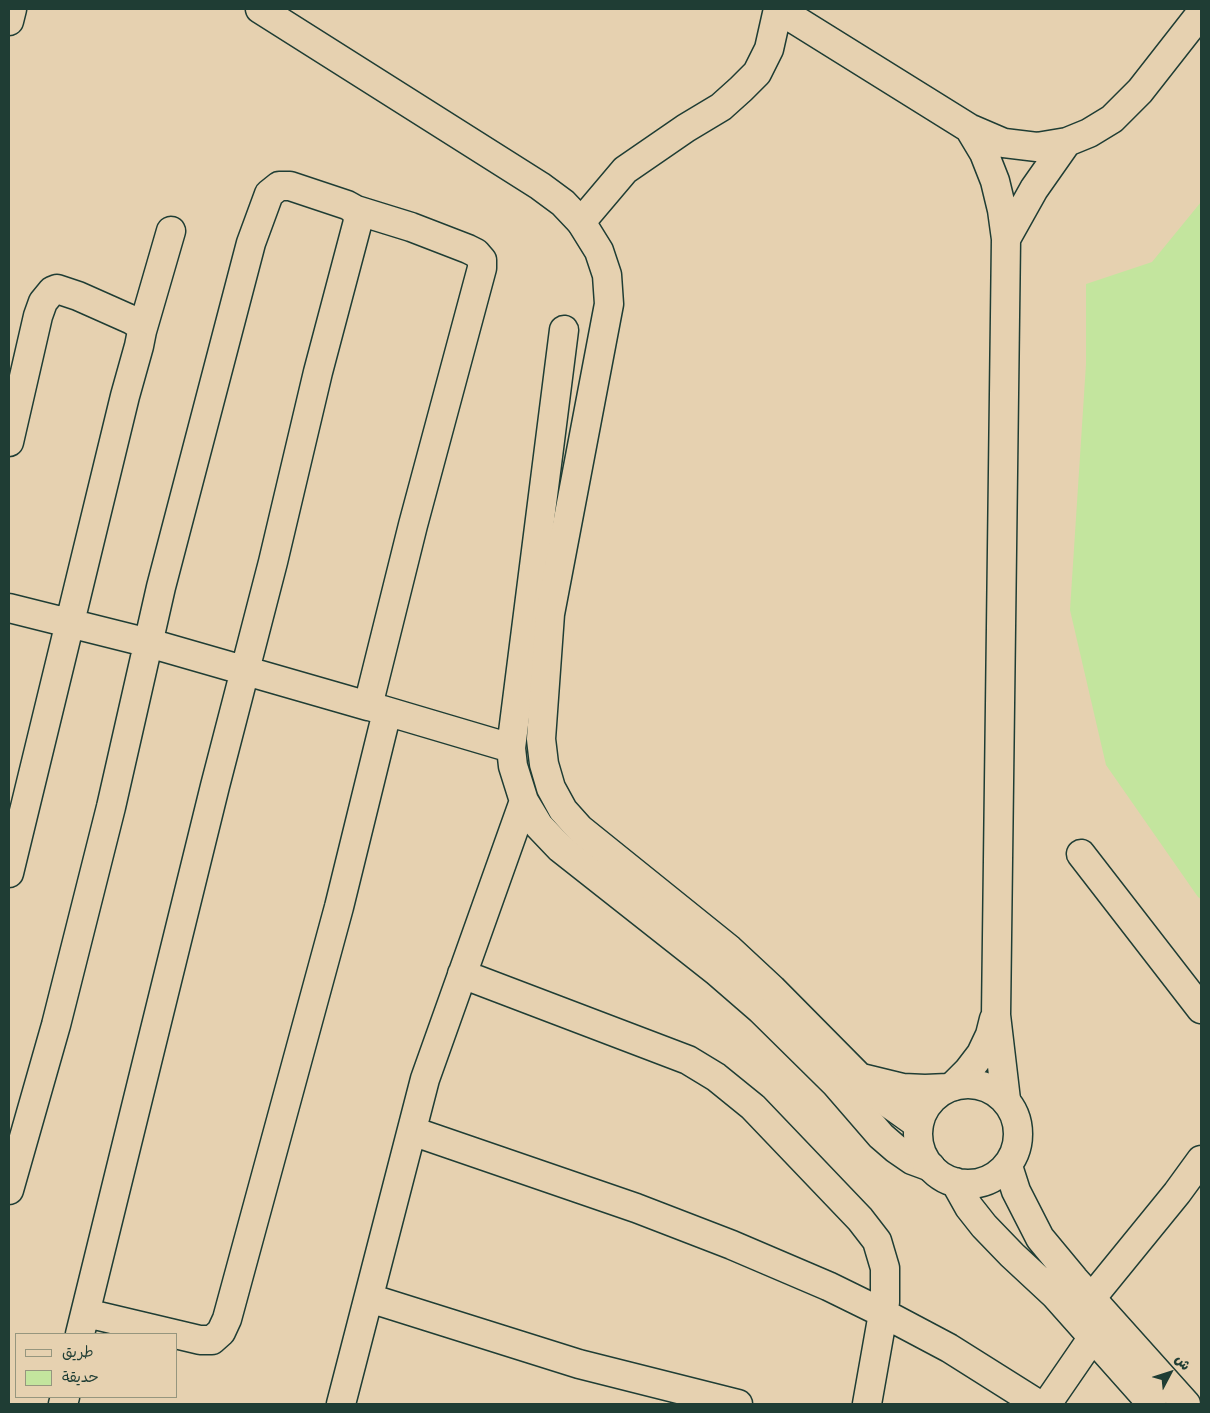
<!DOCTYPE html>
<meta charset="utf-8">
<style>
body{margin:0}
#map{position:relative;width:1210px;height:1413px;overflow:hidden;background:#e6d1b0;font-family:Dekko,"Playpen Sans Arabic",sans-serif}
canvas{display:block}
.frame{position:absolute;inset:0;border:10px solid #1f3d34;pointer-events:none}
.legend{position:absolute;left:15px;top:1333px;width:162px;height:65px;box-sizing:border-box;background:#e6d1b0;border:1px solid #96967e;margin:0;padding:6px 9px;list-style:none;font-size:15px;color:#1f3d34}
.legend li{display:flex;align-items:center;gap:10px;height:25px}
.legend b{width:25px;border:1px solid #96967e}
.north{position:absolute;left:1145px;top:1348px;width:50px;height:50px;-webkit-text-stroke:4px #e6d1b0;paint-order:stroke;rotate:50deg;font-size:14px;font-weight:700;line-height:20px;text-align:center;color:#1f3d34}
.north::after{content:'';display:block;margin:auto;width:18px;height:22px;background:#1f3d34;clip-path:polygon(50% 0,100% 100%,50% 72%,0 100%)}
</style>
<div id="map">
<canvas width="1210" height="1413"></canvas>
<div class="frame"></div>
<ul class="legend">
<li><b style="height:6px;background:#e6d1b0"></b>طريق</li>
<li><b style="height:14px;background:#c3e59e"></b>حديقة</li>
</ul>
<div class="north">ش</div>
</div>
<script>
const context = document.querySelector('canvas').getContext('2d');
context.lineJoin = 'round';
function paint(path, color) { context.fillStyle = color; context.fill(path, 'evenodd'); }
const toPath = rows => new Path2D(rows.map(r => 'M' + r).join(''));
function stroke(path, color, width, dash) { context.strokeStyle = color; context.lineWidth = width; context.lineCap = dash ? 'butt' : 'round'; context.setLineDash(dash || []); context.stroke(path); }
const green = toPath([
 [1201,202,1201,899,1198,897,1106,765,1070,610,1086,364,1086,284,1152,262]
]);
const minor = toPath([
 [778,9,969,128,1004,143,1037,147,1067,142,1089,133,1112,119,1140,91,1201,13],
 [9,21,12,9],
 [969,128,984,153,995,181,1002,210,1006,239,996,1015,1006,1100],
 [581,222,625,170,686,128,721,107,741,89,757,73,769,49,778,9],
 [1006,239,1034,189,1067,142],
 [564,330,511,748,513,766,524,801,539,826,560,848,716,971,761,1010,836,1084,881,1136,896,1149,912,1160,931,1167],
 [142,331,171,231],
 [9,442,38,316,43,302,52,291,57,289,78,296,132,320,138,324,142,331,139,346,125,396,9,873],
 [9,608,149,643,368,706,413,525,482,268,482,260,476,253,468,249,411,227,356,210],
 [369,706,511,748],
 [1081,854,1201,1009],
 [462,974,688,1060,716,1077,753,1107,860,1219,877,1241,885,1268,885,1302,867,1404],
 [953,1086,968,1071,981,1054,990,1035,994,1019],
 [412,1131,636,1208,732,1245,828,1286,883,1313,949,1348,1038,1404],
 [9,1190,56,1025,111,807,161,587,251,243,269,194,279,186,290,186,347,205,356,210,358,221,318,372,273,562,215,786,80,1334],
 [369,1298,579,1364,738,1404],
 [86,1313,200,1340,212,1340,221,1332,227,1319,339,907,387,712],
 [1076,1317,1177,1193,1201,1160],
 [63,1404,65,1397],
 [341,1404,425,1079,524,801],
 [1047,1404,1093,1337]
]);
const tertiary = toPath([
 [260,9,540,186,563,203,581,222,599,251,607,275,609,304,550,614,541,739,544,764,551,788,563,810,580,829,729,949,772,989,877,1095,919,1125],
 [862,1078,903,1088,925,1089,948,1088],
 '918 1134a50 50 0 1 1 100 0a50 50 0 1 1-100 0Z',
 [1008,1166,1016,1191,1040,1238,1074,1279,1186,1404],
 [955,1182,969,1207,984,1226,1012,1255,1055,1295,1152,1404]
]);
paint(green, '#c3e59e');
stroke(minor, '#1f3d34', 31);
stroke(tertiary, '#1f3d34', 31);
stroke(minor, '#e6d1b0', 28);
stroke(tertiary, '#e6d1b0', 28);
</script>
